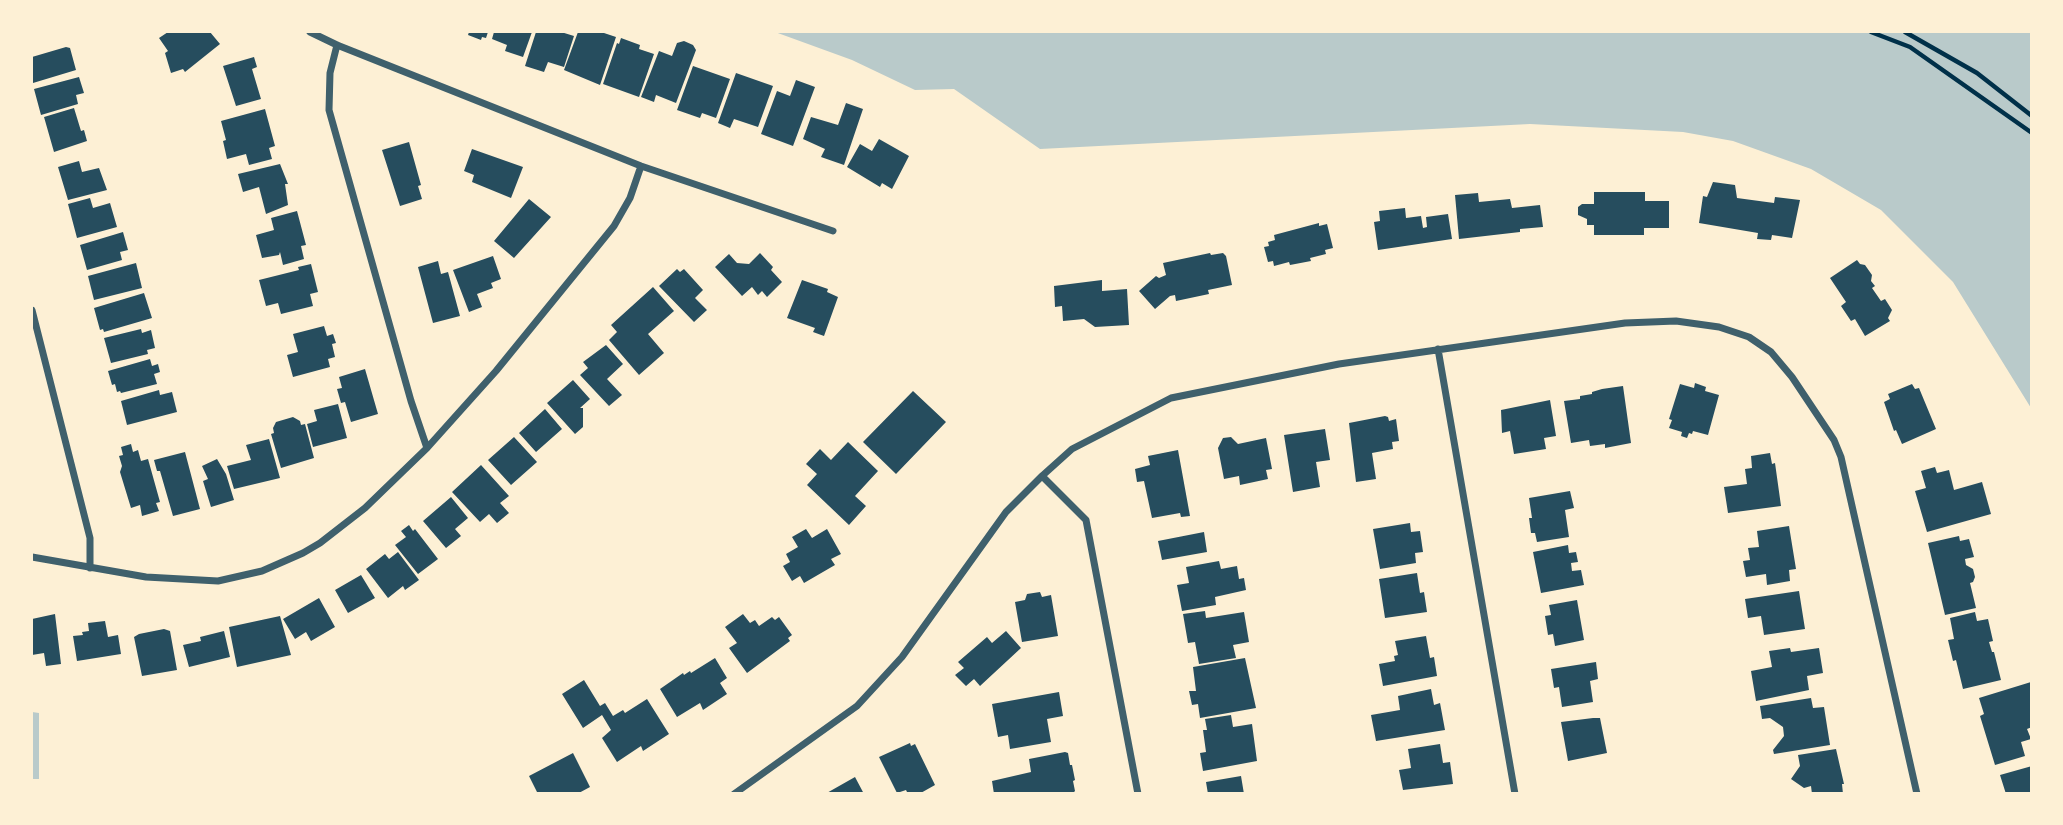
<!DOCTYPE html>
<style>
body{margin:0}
#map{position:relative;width:2063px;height:825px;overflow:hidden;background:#fdf0d5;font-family:"Open Sans",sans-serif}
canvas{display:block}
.frame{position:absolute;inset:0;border:33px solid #fdf0d5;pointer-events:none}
</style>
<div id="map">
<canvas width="2063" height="825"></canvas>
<div class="frame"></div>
</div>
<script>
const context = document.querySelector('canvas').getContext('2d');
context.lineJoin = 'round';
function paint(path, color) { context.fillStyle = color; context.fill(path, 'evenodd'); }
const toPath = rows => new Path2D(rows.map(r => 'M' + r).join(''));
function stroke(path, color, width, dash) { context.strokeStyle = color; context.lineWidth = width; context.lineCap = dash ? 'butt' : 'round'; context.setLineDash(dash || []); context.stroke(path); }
const green = toPath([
 [775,32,2031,32,2031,408,1953,282,1881,210,1811,169,1733,141,1683,132,1530,124,1040,149,954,89,915,90,852,60],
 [32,712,39,713,39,779,32,779]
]);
const building = toPath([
 [168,32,210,32,220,44,185,72,183,69,171,73,165,53,168,51,159,38],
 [469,32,488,32,486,38,482,37,481,40,468,35],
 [494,32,532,32,523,57,505,51,507,45,492,39],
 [536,32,561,32,574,36,564,67,548,62,544,72,525,66],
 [578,32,601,32,616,37,600,85,564,70],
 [621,38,640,45,639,49,654,54,639,97,603,84,617,43,619,44],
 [684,41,693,45,696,50,676,103,656,95,654,102,641,97,659,51,672,56,677,43],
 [66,47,70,48,76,70,33,83,32,57],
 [254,57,257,67,252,69,261,99,236,106,223,66],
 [693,66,730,79,716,118,702,113,700,118,677,110],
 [736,73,773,86,758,127,734,119,730,128,718,123],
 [79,77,84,93,76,95,78,104,41,115,34,89],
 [796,80,815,87,793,146,761,134,777,91,790,96],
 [846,103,863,109,844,165,821,157,825,149,803,139,811,117,838,125],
 [74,108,81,131,84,130,87,141,54,152,44,117],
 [265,109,275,146,269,148,272,159,249,165,246,154,227,159,223,141,226,140,221,121],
 [879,139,909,156,892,189,882,183,880,187,847,167,860,144,872,151],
 [409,142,421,185,418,186,422,199,400,206,382,150],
 [472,149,523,167,511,198,472,182,474,175,464,171],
 [79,161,82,172,99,168,107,190,68,200,58,167],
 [280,164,288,184,285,184,288,205,266,214,259,187,243,192,238,174],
 [1713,182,1735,185,1737,198,1774,203,1775,197,1800,200,1792,238,1772,235,1771,240,1757,239,1758,233,1699,223,1703,196,1707,197],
 [1594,192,1645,192,1645,201,1669,201,1669,228,1644,228,1644,235,1594,235,1594,225,1587,225,1587,219,1578,215,1578,207,1582,204,1594,204],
 [1478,193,1479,202,1510,199,1512,208,1540,205,1543,227,1520,229,1520,232,1459,239,1455,195],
 [90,198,93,208,110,203,117,227,77,238,68,204],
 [529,199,551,217,514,258,494,241],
 [1405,208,1406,218,1421,216,1423,228,1427,227,1426,217,1448,214,1452,239,1378,250,1374,222,1380,221,1379,211],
 [297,211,306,245,301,246,304,259,283,265,280,252,279,255,262,258,256,235,274,230,271,218],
 [1319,223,1319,226,1327,224,1333,248,1325,250,1326,254,1310,258,1311,261,1290,265,1289,262,1274,266,1273,261,1268,262,1264,247,1269,246,1268,242,1275,240,1274,235],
 [123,232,128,250,120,252,122,260,87,270,80,245],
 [760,253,773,267,771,270,782,282,767,297,762,291,758,295,752,287,742,296,715,267,729,254,737,263,749,264],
 [1210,253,1211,255,1223,253,1226,256,1232,285,1208,290,1209,294,1176,301,1175,295,1170,296,1155,309,1139,291,1156,276,1159,278,1166,275,1163,263],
 [493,256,501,279,491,283,493,288,477,294,482,307,469,312,453,270],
 [1857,260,1860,264,1865,265,1872,275,1871,281,1875,286,1872,288,1881,301,1885,299,1892,310,1888,318,1890,321,1865,336,1855,319,1851,321,1841,306,1846,302,1830,278],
 [438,261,441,274,448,272,460,316,433,323,418,267],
 [136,263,142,288,94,300,88,276],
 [311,264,318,292,310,294,313,306,281,314,278,303,266,306,259,280,299,270,298,267],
 [677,269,680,272,684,269,703,290,695,298,707,310,694,322,659,286],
 [802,280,828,289,827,292,838,297,824,336,813,332,815,328,787,318],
 [1102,280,1102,291,1127,289,1129,325,1095,327,1084,319,1063,321,1062,306,1055,307,1054,286],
 [653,287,674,311,648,334,664,353,639,375,609,340,617,332,611,325],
 [144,293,152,318,104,332,103,329,100,330,94,308],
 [324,326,327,336,333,334,336,343,332,344,335,357,328,359,330,367,293,377,287,355,298,352,293,334],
 [141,329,142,333,151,330,155,348,147,350,148,354,111,363,104,338],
 [606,345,623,364,607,379,622,395,609,406,580,375,588,368,583,362],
 [150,359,152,366,158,364,160,372,154,374,157,384,121,393,120,391,117,392,115,384,112,385,108,371],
 [365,369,378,414,351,422,345,402,341,403,337,389,342,388,339,377],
 [573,380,590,399,580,408,583,408,583,427,575,434,547,403],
 [1695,383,1706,387,1705,391,1719,395,1708,435,1693,431,1692,434,1689,433,1687,438,1681,436,1682,432,1669,428,1672,420,1669,419,1680,384,1694,388],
 [1912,384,1915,389,1919,388,1936,429,1902,444,1896,430,1894,431,1884,402,1890,399,1888,394],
 [1623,386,1631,443,1605,448,1605,444,1590,446,1589,440,1571,443,1564,401,1580,399,1580,396,1592,394,1592,392,1602,389],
 [159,390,160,395,172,392,177,412,127,425,121,401],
 [913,391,946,422,896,474,863,442],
 [1550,400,1556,436,1544,438,1546,449,1514,454,1510,431,1502,433,1501,410],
 [338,404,347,438,313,447,307,424,317,421,314,410],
 [545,409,562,429,536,452,519,433],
 [1385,416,1388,417,1389,421,1396,419,1399,441,1392,442,1393,449,1372,453,1376,479,1356,482,1349,423],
 [293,417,300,421,301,425,305,424,314,458,281,468,271,434,274,433,273,428,276,422],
 [1325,429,1330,460,1316,462,1320,487,1293,492,1284,435],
 [514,437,537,462,511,485,488,460],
 [1231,437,1238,444,1266,438,1272,469,1266,470,1268,479,1240,485,1239,476,1224,479,1218,448,1223,438],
 [269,439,280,478,234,489,227,466,251,460,246,445],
 [848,442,878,471,855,496,866,506,849,525,807,485,817,474,806,464,820,449,831,460],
 [131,444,133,452,138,450,141,461,148,459,160,502,156,503,159,511,142,516,140,505,131,508,120,472,122,466,119,456,123,455,121,447],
 [1178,450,1190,516,1181,517,1180,513,1152,518,1144,481,1137,482,1135,469,1150,465,1148,456],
 [185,452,200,509,173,516,160,471,157,471,154,460],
 [1770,453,1772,464,1775,463,1781,506,1728,513,1724,487,1747,484,1745,469,1752,468,1751,456],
 [217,459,226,474,234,500,211,507,203,481,208,479,202,466],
 [481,465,509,496,500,503,509,513,497,523,489,514,480,522,452,492],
 [1935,467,1937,473,1949,470,1954,490,1982,482,1991,514,1927,532,1915,491,1926,488,1921,471],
 [1570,491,1574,508,1565,510,1569,537,1537,542,1535,533,1531,533,1529,518,1532,518,1529,498],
 [451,497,468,518,455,529,461,536,446,548,423,521],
 [1410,523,1411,532,1420,531,1423,552,1415,553,1416,563,1380,569,1373,529],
 [409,525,413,531,415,529,438,559,418,574,395,545,406,537,401,531],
 [1789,526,1796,569,1789,570,1790,581,1767,585,1766,574,1746,577,1743,561,1750,560,1748,548,1759,547,1757,531],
 [806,529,812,538,827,529,841,554,831,559,835,565,804,583,800,576,792,581,783,566,790,562,786,554,798,547,792,537],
 [1204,532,1207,552,1162,560,1158,541],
 [1959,536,1960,541,1969,539,1974,557,1965,559,1966,565,1973,569,1975,577,1973,582,1970,583,1976,608,1945,615,1928,543],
 [1568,545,1569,553,1576,552,1578,562,1571,563,1572,571,1581,570,1584,585,1541,593,1533,552],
 [398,552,419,580,405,590,403,586,388,598,366,569,385,554,389,559],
 [1219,561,1221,569,1237,566,1239,579,1244,578,1246,590,1215,597,1216,605,1182,611,1177,585,1189,583,1186,567],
 [1417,573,1420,593,1424,592,1427,612,1385,618,1379,579],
 [361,575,375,598,348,613,335,590],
 [1799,591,1805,629,1764,635,1761,616,1748,618,1745,599],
 [1040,592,1042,597,1051,595,1058,636,1022,642,1015,602,1025,600,1027,594],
 [319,598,335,627,311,641,306,632,295,639,283,619],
 [1577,600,1584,640,1555,646,1553,634,1548,635,1545,616,1551,615,1549,605],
 [1205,611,1206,618,1244,612,1249,642,1233,645,1236,658,1199,664,1195,642,1188,643,1183,614],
 [1975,612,1977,621,1988,619,1993,641,1989,642,1992,652,1994,652,2001,680,1963,689,1956,660,1953,661,1948,640,1954,639,1950,618],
 [55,614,61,664,46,666,44,653,32,655,32,619],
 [743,614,750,623,755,620,759,626,772,617,775,620,779,617,792,635,788,638,790,641,747,673,729,648,737,643,725,627],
 [280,616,291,655,237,667,229,627],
 [105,621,108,637,118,635,121,654,77,661,73,636,83,635,82,632,89,631,88,623],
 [164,629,170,631,177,670,142,676,134,637,139,634],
 [224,631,230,657,189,667,183,645,201,641,200,637],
 [1006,631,1021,648,980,686,974,679,966,686,955,675,964,668,958,662,987,637,992,643],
 [1426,636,1430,658,1434,657,1437,676,1383,686,1379,664,1395,661,1394,656,1398,655,1395,641],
 [1790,648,1791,652,1819,648,1823,673,1807,676,1809,690,1756,701,1751,671,1772,667,1769,651],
 [715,658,727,678,720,683,727,694,703,710,700,703,677,717,660,689,683,673,684,675,690,671,691,673],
 [1245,658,1256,708,1200,718,1198,704,1192,705,1189,691,1196,691,1193,667],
 [1596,662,1598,679,1590,681,1593,702,1562,707,1559,687,1554,688,1551,669],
 [584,680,600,706,605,703,613,716,623,710,625,713,647,699,669,734,643,751,641,746,617,762,602,738,611,730,602,715,583,728,562,694],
 [2031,682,2032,727,2027,729,2031,739,2021,742,2025,756,1995,765,1980,716,1984,714,1979,698],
 [1431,689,1434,705,1440,703,1445,730,1376,741,1371,715,1400,710,1398,696],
 [1059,692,1063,716,1047,719,1051,742,1010,749,1008,735,998,737,992,704],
 [1811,698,1813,708,1824,707,1830,745,1774,754,1773,750,1784,736,1783,727,1770,718,1762,719,1760,706],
 [1231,715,1233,727,1252,724,1257,761,1203,771,1200,753,1206,752,1203,730,1207,730,1205,719],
 [1593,718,1600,718,1607,753,1568,761,1561,722],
 [910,743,911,746,915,744,935,785,919,794,908,794,906,790,897,793,879,757],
 [1440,744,1443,763,1450,762,1453,784,1403,790,1399,770,1411,768,1408,749],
 [1836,749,1844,784,1842,784,1843,794,1812,794,1811,786,1804,788,1791,779,1800,766,1798,755],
 [1065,752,1068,753,1070,765,1072,765,1075,780,1073,781,1075,791,1072,794,994,794,992,781,1031,772,1029,759],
 [573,753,590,787,577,794,538,794,529,776],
 [2032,766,2032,794,2006,794,2000,775],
 [1241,776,1244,794,1208,794,1206,782],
 [855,777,864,794,825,794]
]);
const path = toPath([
 [1871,32,1910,47,2032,133],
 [1905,32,1977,73,2032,116]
]);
const minor = toPath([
 [310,32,337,45,641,166,833,231],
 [337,45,330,73,329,110,411,401,427,448],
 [32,310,90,538,90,568],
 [1438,349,1515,794],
 [1042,476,1086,520,1138,794],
 [32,557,146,577,218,581,262,571,303,553,320,543,365,508,427,448,496,371,614,226,630,198,641,166],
 [734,794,857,706,902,657,1006,512,1042,476,1072,449,1171,398,1339,364,1625,323,1676,321,1719,327,1749,337,1771,352,1792,377,1834,440,1841,457,1917,794]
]);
paint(green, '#b9caca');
paint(building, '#264d5e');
stroke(path, '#003049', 4.5);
stroke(minor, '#3f606c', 7);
</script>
